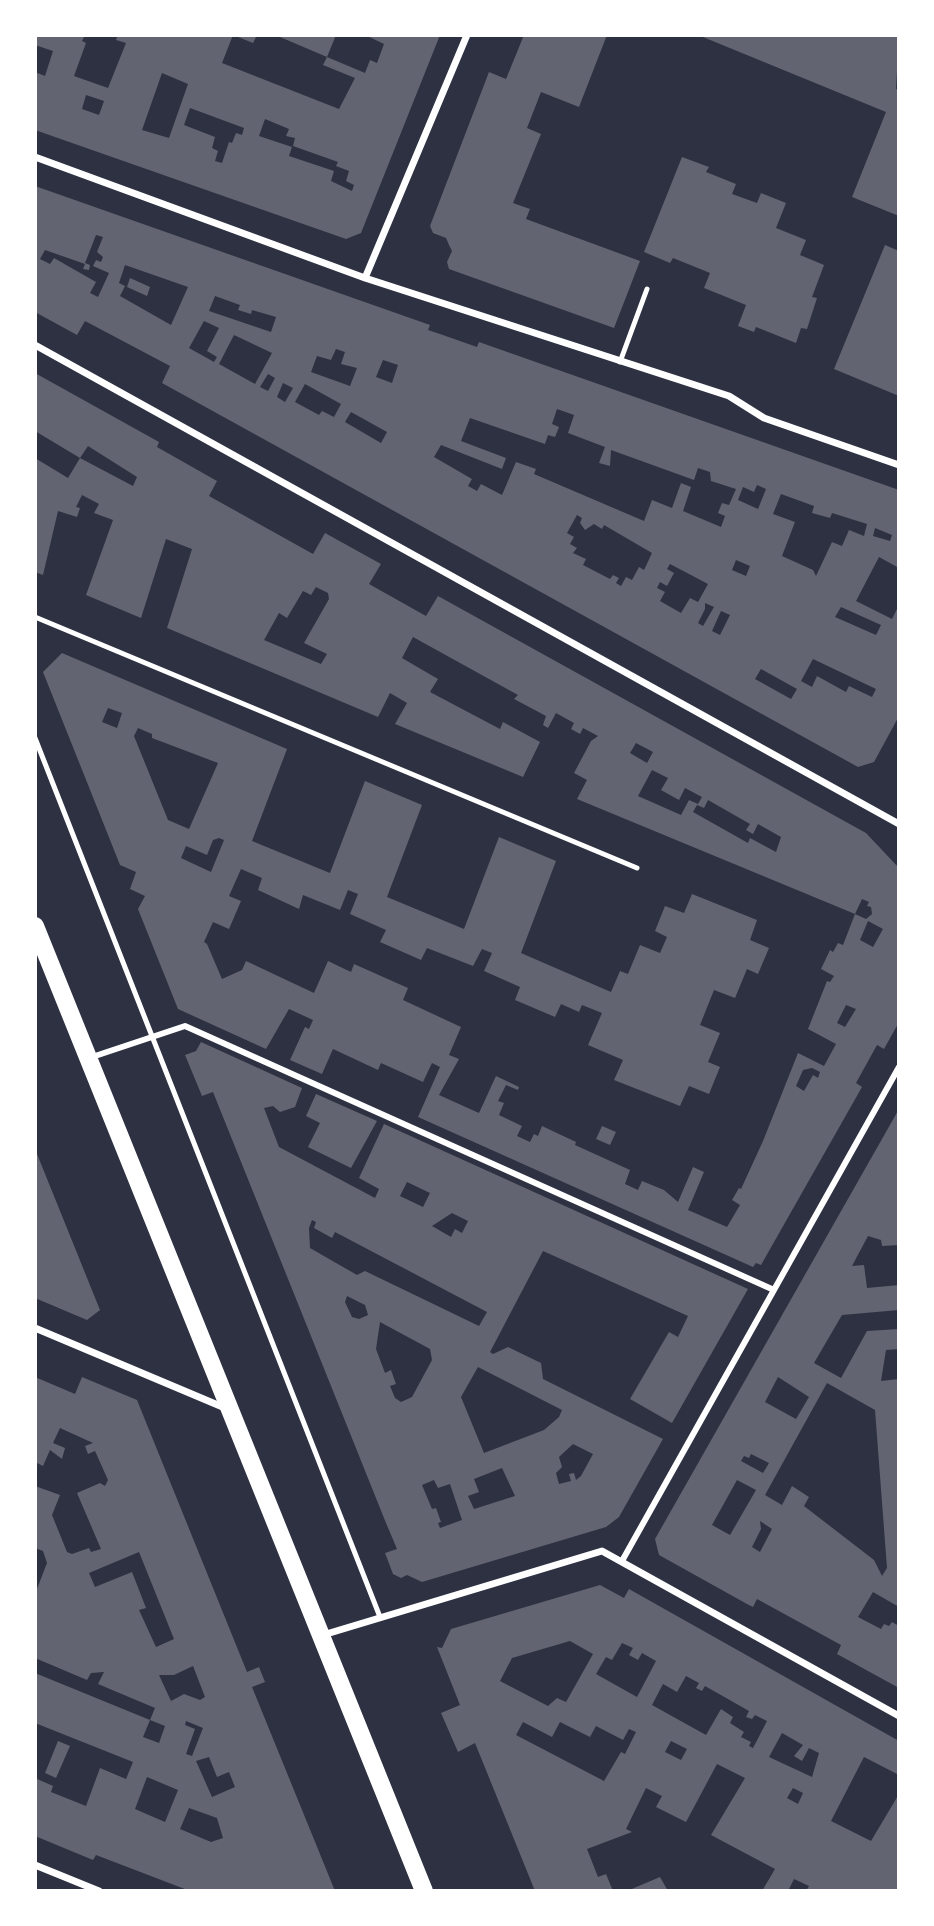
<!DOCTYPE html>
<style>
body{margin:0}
#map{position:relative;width:934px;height:1926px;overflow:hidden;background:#2d3142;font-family:"Fira Sans",sans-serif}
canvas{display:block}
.frame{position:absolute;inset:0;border:37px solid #fff;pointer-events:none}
</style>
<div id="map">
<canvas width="934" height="1926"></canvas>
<div class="frame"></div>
</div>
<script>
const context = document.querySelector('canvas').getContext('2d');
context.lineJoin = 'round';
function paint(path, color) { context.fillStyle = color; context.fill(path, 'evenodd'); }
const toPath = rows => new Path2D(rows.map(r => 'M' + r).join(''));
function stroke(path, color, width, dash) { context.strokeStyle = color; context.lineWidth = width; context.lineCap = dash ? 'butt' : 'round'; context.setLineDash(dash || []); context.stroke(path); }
const building = toPath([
 [35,35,85,35,82,41,86,43,74,76,108,88,126,43,116,40,118,35,257,35,253,43,233,35,222,63,339,109,355,78,323,65,327,57,280,37,281,35,336,35,327,57,365,73,370,60,377,63,384,44,365,35,440,35,361,233,346,239,35,130,35,72,45,76,53,51,35,45],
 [162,73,188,84,169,138,142,130],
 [86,95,104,101,99,115,82,109],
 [190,108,244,128,242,135,236,133,232,143,229,142,222,163,215,161,218,151,212,148,215,137,184,125],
 [265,119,289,129,286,136,295,138,293,146,338,162,336,166,349,171,346,181,354,185,352,191,331,181,334,171,289,156,292,147,259,136],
 [524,35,607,35,579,107,541,92,527,128,541,134,513,203,530,209,526,219,640,261,614,328,449,269,447,262,452,251,449,245,446,238,433,233,430,226,489,72,506,79],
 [698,35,899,35,896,89,899,90,899,216,852,197,886,112],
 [682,157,709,167,706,172,736,184,732,194,757,203,761,193,786,203,776,228,806,240,800,255,824,265,812,297,817,298,807,329,801,328,796,343,756,327,754,332,738,326,746,305,704,288,710,273,673,258,670,263,644,252],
 [35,186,430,325,428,330,440,334,477,347,479,342,899,490,899,568,879,557,856,601,892,619,899,605,899,716,874,762,858,767,162,383,170,366,85,321,77,335,35,312],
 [96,235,103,237,97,252,103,257,101,262,96,260,93,266,109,273,98,297,90,293,96,282,54,258,50,264,40,259,45,250,85,264,83,269,89,270,90,265,85,263],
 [125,265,188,287,171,325,120,296,125,286,119,283],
 [215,296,240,305,238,310,251,314,252,310,276,317,271,332,209,311],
 [204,321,219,328,207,351,217,357,214,362,189,348],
 [234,335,272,353,255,384,219,364],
 [336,349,345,352,341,364,357,368,350,386,311,372,317,356,331,360],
 [383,360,398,365,392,383,376,377],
 [268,374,275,378,268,391,260,387],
 [283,383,293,388,285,402,277,397],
 [305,384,341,404,334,417,322,411,319,415,295,402],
 [557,409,574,415,568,433,605,447,599,463,610,466,611,450,694,480,698,468,710,472,711,481,736,489,729,505,722,503,718,513,725,516,721,527,683,511,691,487,681,483,672,508,652,500,644,521,534,474,536,469,516,462,502,495,481,484,477,491,468,486,472,479,434,457,441,445,502,469,506,458,461,441,470,418,545,444,548,435,555,437,559,427,552,424],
 [351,412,387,432,381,443,345,422],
 [757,485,766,489,758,509,738,500,743,487,754,492],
 [781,494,814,506,812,513,830,518,832,513,867,524,864,536,849,530,842,546,832,542,816,576,813,570,782,556,795,522,773,514],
 [577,515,582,518,580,523,585,530,594,524,602,529,604,525,652,553,644,570,639,567,632,580,626,577,621,586,616,583,619,578,613,575,610,579,583,565,586,559,573,553,577,548,570,544,574,537,567,533],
 [875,528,892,535,890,541,873,536],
 [736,560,750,566,746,576,732,570],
 [670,564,708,584,698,602,690,598,681,613,660,601,665,592,657,588,660,582,667,586,674,573,667,569],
 [705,603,714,607,703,626,698,623,705,609],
 [841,607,881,625,876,635,835,617],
 [721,611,730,615,720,635,712,631],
 [813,659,876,689,872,697,849,686,846,692,817,676,812,687,801,681],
 [761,669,797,689,791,699,755,679],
 [885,245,899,251,899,396,834,369],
 [130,278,150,287,147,296,127,287],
 [35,373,159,442,157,447,217,481,209,496,313,554,325,533,381,564,369,584,426,616,438,596,866,833,899,868,899,1022,884,1049,877,1045,856,1083,862,1087,761,1265,756,1263,753,1267,418,1117,440,1067,432,1063,423,1082,381,1063,378,1070,333,1049,322,1074,290,1060,305,1027,309,1029,313,1020,289,1009,266,1049,178,1009,138,909,145,896,130,889,136,872,120,865,43,672,62,653,287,749,252,841,330,873,365,781,422,805,387,897,464,929,499,837,556,861,521,953,611,992,620,971,628,974,640,945,660,953,667,937,655,931,665,906,684,913,692,894,757,920,750,940,769,948,758,974,747,969,735,998,714,990,700,1025,720,1033,708,1062,720,1067,709,1094,689,1086,680,1106,614,1080,623,1060,588,1045,602,1013,582,1005,579,1012,561,1004,555,1017,515,1000,520,987,484,971,492,953,482,949,473,966,427,948,421,960,380,942,386,930,350,914,358,894,348,890,340,910,303,895,299,909,258,890,262,878,241,869,229,896,241,901,229,929,213,922,204,942,207,944,222,979,242,970,246,961,314,993,328,961,351,972,354,964,408,988,403,1000,461,1027,449,1055,459,1059,439,1095,479,1113,496,1076,519,1087,518,1090,506,1085,498,1101,504,1103,499,1115,522,1126,517,1136,530,1142,534,1134,538,1136,542,1126,576,1142,575,1145,630,1170,625,1184,638,1190,642,1181,664,1190,678,1202,693,1167,704,1172,688,1210,727,1227,740,1205,732,1200,739,1188,741,1189,763,1141,798,1053,824,1066,836,1044,808,1029,827,981,830,982,834,976,821,969,830,950,833,952,838,943,843,945,855,914,866,919,872,914,871,907,867,906,869,902,862,899,855,914,577,799,587,780,574,773,591,741,598,736,583,728,580,734,571,729,574,723,556,713,548,728,543,725,546,716,514,699,518,695,413,637,402,658,438,679,430,692,500,729,503,722,540,742,523,777,395,724,407,703,390,693,378,717,167,628,192,549,166,539,141,618,86,595,113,520,94,513,99,504,82,495,76,507,80,508,77,517,58,511,43,575,35,572,35,458,68,478,80,458,35,431],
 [88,446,137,477,133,486,80,458],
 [316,587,328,593,329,599,304,643,327,654,321,664,264,640,279,613,287,618,303,591,311,595],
 [108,708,122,713,117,728,102,722],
 [138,728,152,734,152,738,218,763,189,829,168,820,134,736],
 [636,743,653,752,647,763,630,753],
 [652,770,668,778,661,790,679,800,685,788,702,797,698,804,689,800,681,815,638,796],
 [708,800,750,824,746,830,753,834,758,824,781,837,776,852,750,838,748,843,693,812,697,805,704,808],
 [219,838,224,840,211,872,181,858,186,846,207,855,213,840],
 [868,921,883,929,873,947,860,940],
 [846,1005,856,1009,845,1027,837,1023],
 [812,1068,820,1072,818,1078,813,1075,804,1091,796,1086,803,1070],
 [201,1042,302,1088,295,1107,280,1112,273,1106,264,1108,279,1147,375,1198,379,1189,359,1178,384,1124,748,1289,672,1423,630,1399,669,1332,678,1337,688,1316,543,1251,490,1352,493,1354,508,1347,541,1363,543,1379,663,1439,619,1517,606,1527,422,1582,407,1575,401,1578,393,1574,385,1553,397,1549,386,1523,213,1092,202,1096,185,1055,196,1051],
 [407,1182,430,1193,423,1207,400,1196],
 [452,1213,468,1221,462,1233,455,1229,451,1237,432,1226],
 [312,1220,316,1222,314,1228,332,1238,335,1232,487,1312,479,1326,365,1271,357,1275,310,1248,309,1228],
 [347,1296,365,1305,368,1315,359,1319,352,1317,345,1302],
 [380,1322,430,1349,432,1360,412,1397,401,1402,395,1398,390,1386,396,1384,391,1370,385,1373,376,1349],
 [478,1367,562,1410,559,1417,544,1430,484,1453,461,1397],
 [573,1444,593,1454,581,1476,576,1480,574,1473,569,1474,571,1481,559,1484,556,1473,562,1467,559,1457],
 [502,1468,515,1496,474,1509,468,1496,479,1492,474,1479],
 [434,1480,438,1488,450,1484,462,1520,440,1528,438,1523,441,1522,436,1508,432,1509,422,1485],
 [316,1094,377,1121,351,1168,308,1147,320,1123,306,1116],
 [899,1109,899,1245,882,1246,881,1240,868,1236,852,1266,864,1265,867,1288,899,1285,899,1310,842,1315,814,1363,841,1378,867,1331,899,1329,899,1349,886,1350,881,1381,899,1379,899,1607,873,1592,858,1617,881,1629,884,1624,889,1626,892,1622,899,1626,899,1688,837,1654,841,1645,757,1599,753,1607,747,1604,659,1555,655,1539],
 [778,1377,809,1397,796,1419,765,1402],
 [827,1383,875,1410,887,1568,882,1576,874,1560,804,1506,809,1497,792,1486,782,1505,765,1495],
 [751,1454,769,1463,763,1473,741,1461,744,1456,749,1458],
 [737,1480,756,1490,730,1535,712,1525],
 [760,1521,772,1529,760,1552,752,1547,761,1529],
 [602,1126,616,1132,610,1145,596,1139],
 [35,1149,100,1310,87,1320,35,1298],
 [35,1377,75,1394,82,1377,137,1400,247,1672,259,1667,265,1682,252,1687,335,1891,190,1891,96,1855,93,1860,35,1836,35,1778,53,1786,51,1792,86,1806,100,1768,126,1779,133,1762,35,1723,35,1673,150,1720,143,1737,159,1743,165,1726,150,1720,155,1708,98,1684,104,1672,91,1673,87,1680,35,1658,35,1594,47,1563,43,1551,35,1548,35,1486,60,1495,52,1515,67,1552,72,1554,89,1548,91,1552,101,1549,77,1493,100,1483,105,1486,108,1480,95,1451,88,1454,85,1446,93,1443,60,1428,53,1443,65,1448,62,1459,50,1450,43,1466,35,1462],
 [139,1552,174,1639,156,1647,139,1610,146,1608,132,1572,95,1587,89,1573],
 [193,1666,205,1697,200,1700,184,1694,171,1701,159,1675,174,1675],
 [186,1721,203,1728,192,1756,186,1754,195,1729,185,1725],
 [209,1757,217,1777,229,1772,235,1787,212,1797,196,1761],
 [147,1777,178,1790,165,1822,135,1809],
 [189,1808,217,1818,223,1838,211,1842,180,1829],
 [600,1585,624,1598,629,1589,899,1741,899,1775,864,1757,831,1821,871,1841,899,1794,899,1891,806,1891,809,1886,794,1879,788,1891,762,1891,775,1869,711,1835,745,1778,717,1764,686,1822,656,1807,662,1796,646,1788,626,1829,632,1832,587,1849,598,1877,606,1874,613,1891,535,1891,475,1743,458,1752,441,1713,460,1705,437,1647,442,1648,451,1629],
 [570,1641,593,1654,566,1702,557,1698,548,1706,500,1681,512,1658],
 [622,1643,633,1648,629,1655,638,1660,642,1653,656,1661,637,1697,596,1674,606,1657,612,1660],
 [686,1676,699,1683,696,1688,702,1691,705,1686,749,1711,746,1717,752,1719,755,1715,767,1721,753,1748,749,1746,751,1742,741,1737,744,1732,730,1723,733,1717,721,1709,706,1735,652,1705,663,1684,677,1692],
 [523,1722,552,1737,560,1722,590,1737,596,1726,623,1740,629,1729,636,1732,625,1754,621,1752,604,1781,516,1735],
 [782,1733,803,1745,794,1756,802,1761,809,1748,819,1753,812,1777,769,1757],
 [671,1741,687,1749,681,1760,665,1752],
 [793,1788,803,1793,798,1804,787,1798],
 [58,1741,70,1746,56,1778,45,1773],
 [660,1877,668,1891,627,1891]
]);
const service = toPath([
 [620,362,647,289],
 [35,617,637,868],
 [35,738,380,1617]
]);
const pedestrian = toPath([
 [89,1058,185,1026,774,1290],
 [622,1561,899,1067]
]);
const minor = toPath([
 [35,157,365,278,729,396,764,418,899,465],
 [365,278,467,35],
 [35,345,899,824],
 [35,1328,225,1408],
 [323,1635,602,1551,899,1716],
 [35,1865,99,1891]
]);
const primary = toPath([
 [35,926,424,1891]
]);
paint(building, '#626471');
stroke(service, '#fff', 5);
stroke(pedestrian, '#fff', 6);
stroke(minor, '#fff', 7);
stroke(primary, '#fff', 18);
</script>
